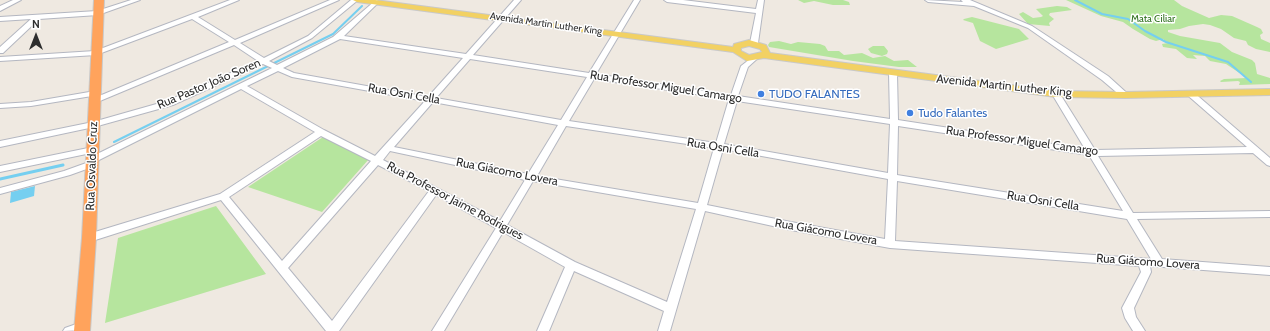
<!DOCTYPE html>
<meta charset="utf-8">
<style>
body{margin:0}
#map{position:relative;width:1270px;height:331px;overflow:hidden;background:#efe9e1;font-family:Cabin,sans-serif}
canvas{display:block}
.north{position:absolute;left:16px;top:16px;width:40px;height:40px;-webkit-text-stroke:3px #fff;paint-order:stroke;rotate:0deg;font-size:11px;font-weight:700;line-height:16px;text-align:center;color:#2e2e2e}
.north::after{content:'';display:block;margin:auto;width:14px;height:18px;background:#2e2e2e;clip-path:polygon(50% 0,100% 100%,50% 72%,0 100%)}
</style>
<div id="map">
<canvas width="1270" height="331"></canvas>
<div class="north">N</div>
</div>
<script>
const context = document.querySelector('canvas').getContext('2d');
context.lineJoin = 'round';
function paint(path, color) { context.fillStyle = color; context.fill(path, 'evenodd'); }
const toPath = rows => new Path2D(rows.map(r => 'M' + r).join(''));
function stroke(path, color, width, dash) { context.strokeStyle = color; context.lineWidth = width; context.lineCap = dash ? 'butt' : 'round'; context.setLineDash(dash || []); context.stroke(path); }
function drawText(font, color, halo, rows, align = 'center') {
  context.font = font + ' Cabin,sans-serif'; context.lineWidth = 3; context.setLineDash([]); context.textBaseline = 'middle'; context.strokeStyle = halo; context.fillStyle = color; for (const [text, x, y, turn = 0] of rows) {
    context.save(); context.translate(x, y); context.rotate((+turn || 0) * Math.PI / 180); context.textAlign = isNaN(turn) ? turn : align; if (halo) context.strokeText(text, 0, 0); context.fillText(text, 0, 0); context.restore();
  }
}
const green = toPath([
 [798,0,843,0,849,2,850,5,833,5,814,1,804,3],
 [1066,0,1174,0,1182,6,1209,18,1221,15,1232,16,1257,27,1261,29,1263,33,1260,35,1261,39,1270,43,1270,52,1256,49,1248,45,1246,41,1234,38,1221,29,1210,25,1203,24,1189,26,1180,29,1168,30,1168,32,1180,36,1220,43,1232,52,1252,60,1255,63,1257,74,1270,78,1270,84,1239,85,1240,82,1238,81,1221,82,1220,81,1224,79,1247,78,1226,64,1210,61,1205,56,1193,55,1197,59,1187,58,1176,49,1163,47,1162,44,1168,43,1163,39,1156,41,1150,39,1133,29,1123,22,1101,16],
 [1057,6,1067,7,1072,10,1050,13,1049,15,1054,19,1049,23,1050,26,1028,24,1019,14,1023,12,1033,18,1041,17,1043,16,1036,9],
 [972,17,1019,29,1029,39,996,49,980,41,973,23,963,20,964,19],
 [779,41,791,44,798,42,820,44,825,46,828,51,839,51,844,55,862,53,873,58,885,56,894,61,908,60,917,67,899,67,853,61,769,47,768,45,770,42],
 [873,46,884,46,888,51,887,54,882,56,871,53,868,49],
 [323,137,369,159,322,212,248,187],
 [216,206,266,274,105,323,118,238]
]);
const water = toPath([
 [35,186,34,196,10,203,11,192]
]);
const streamFar1 = toPath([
 [1075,0,1102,14,1128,19,1145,31,1166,42,1228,62,1251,82],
 [114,142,333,34,362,6]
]);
const stream = toPath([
 [0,179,63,165]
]);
const minor = toPath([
 [13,0,21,0,0,11,0,6,13,0],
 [131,0,140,0,98,15,39,19,3,53,0,53,0,47,31,19,0,21,0,17,97,11,131,0],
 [230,0,239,0,198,17,235,40,330,0,339,0,240,43,264,58,308,36,351,0,358,0,312,38,269,61,277,65,333,37,376,0,378,1,378,3,344,36,466,54,514,0,521,0,473,55,589,73,634,0,640,0,596,74,731,95,741,66,754,56,758,58,748,67,738,96,890,119,889,73,893,71,897,73,898,120,1085,149,1052,94,1056,92,1060,94,1095,150,1247,147,1185,93,1189,91,1192,91,1270,158,1270,166,1267,165,1253,153,1098,156,1133,213,1270,211,1270,217,1137,219,1162,259,1270,267,1270,275,1150,266,1151,272,1134,308,1136,317,1145,331,1133,331,1125,318,1122,308,1141,272,1139,266,890,248,791,230,705,211,670,331,658,331,664,311,574,271,549,331,537,331,565,267,503,232,444,331,432,331,496,228,436,195,339,331,326,331,221,200,89,242,85,241,84,238,85,235,220,194,315,132,241,89,95,162,96,164,95,166,70,175,0,194,0,188,64,171,89,162,88,160,89,158,272,68,263,64,173,105,94,127,0,147,0,141,93,122,167,101,258,61,234,45,95,103,92,103,91,101,92,99,229,42,192,19,96,55,0,61,0,57,95,51,230,0],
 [340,39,463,58,428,97,294,73,283,68,340,39],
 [470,59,587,77,561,120,436,98,470,59],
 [278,71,292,77,425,101,375,156,324,130,247,86,278,71],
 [594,79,729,99,716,143,569,121,594,79],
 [737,101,890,124,888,173,724,144,737,101],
 [433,102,558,125,528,174,394,147,433,102],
 [566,126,714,148,698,203,537,176,566,126],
 [898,126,1089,155,1123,211,897,175,898,126],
 [321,136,371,161,282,261,229,197,321,136],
 [723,149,888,179,885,239,791,222,707,205,723,149],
 [390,151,525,180,500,221,383,160,390,151],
 [378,165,429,191,332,321,288,268,378,165],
 [533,181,696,209,667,302,575,262,507,225,533,181],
 [897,181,1127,219,1151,259,895,241,897,181],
 [664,0,683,0,756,9,758,0,764,0,758,43,754,45,750,43,756,13,667,2,664,0],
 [925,0,963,2,961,0,970,0,1032,26,1108,76,1129,95,1125,97,1122,97,1102,80,1028,28,974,6,928,2,925,0],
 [95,91,98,91,99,93,98,95,31,106,0,108,0,104,31,102,95,91],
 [93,147,97,150,96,152,0,172,0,166,93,147],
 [82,322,86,324,88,327,86,330,63,331,65,328,82,322]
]);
const major = toPath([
 [353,0,375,0,733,47,734,44,749,40,766,45,770,53,1056,91,1125,92,1270,89,1270,95,1125,98,1056,97,764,58,747,61,733,52,357,2,353,0],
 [749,46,760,49,762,52,749,55,741,51,741,48,749,46]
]);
const highway = toPath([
 [94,0,104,0,96,238,90,331,74,331,82,238,94,0]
]);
const markers = [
 [761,94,4,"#3f7fe0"],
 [910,113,4,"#3f7fe0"]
];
const farParknames = [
 ["Mata Ciliar",1153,19]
];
const farStreetnames = [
 ["Avenida Martin Luther King",546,24,8]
];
const streetNames = [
 ["Rua Pastor João Soren",209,84,-23],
 ["Avenida Martin Luther King",1004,86,6],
 ["Rua Professor Miguel Camargo",666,87,9],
 ["Rua Osni Cella",404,94,10],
 ["Rua Professor Miguel Camargo",1022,141,8],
 ["Rua Osni Cella",723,148,9],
 ["Rua Osvaldo Cruz",92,166,-88],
 ["Rua Giácomo Lovera",507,172,11],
 ["Rua Professor Jaime Rodrigues",455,201,28],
 ["Rua Osni Cella",1043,201,9],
 ["Rua Giácomo Lovera",826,232,10],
 ["Rua Giácomo Lovera",1148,262,4]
];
const shopNames = [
 ["TUDO FALANTES",769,94],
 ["Tudo Falantes",918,113]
];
paint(green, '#b6e59e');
paint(water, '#75cff0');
stroke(streamFar1, '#75cff0', 2);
stroke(stream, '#75cff0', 3);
stroke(minor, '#b4b7c1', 2);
stroke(major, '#c9c9c9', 2);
stroke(highway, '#c9c9c9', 2);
paint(minor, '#fff');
paint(major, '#f2d163');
paint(highway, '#ffa35c');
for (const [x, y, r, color] of markers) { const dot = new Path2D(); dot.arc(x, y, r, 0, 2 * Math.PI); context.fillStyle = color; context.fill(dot); stroke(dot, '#fff', 1.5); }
drawText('10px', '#2c6e1b', '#fff', farParknames);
drawText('10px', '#2e2e2e', '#fff', farStreetnames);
drawText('12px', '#2e2e2e', '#fff', streetNames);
drawText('12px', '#366cbe', '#fff', shopNames, 'left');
</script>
